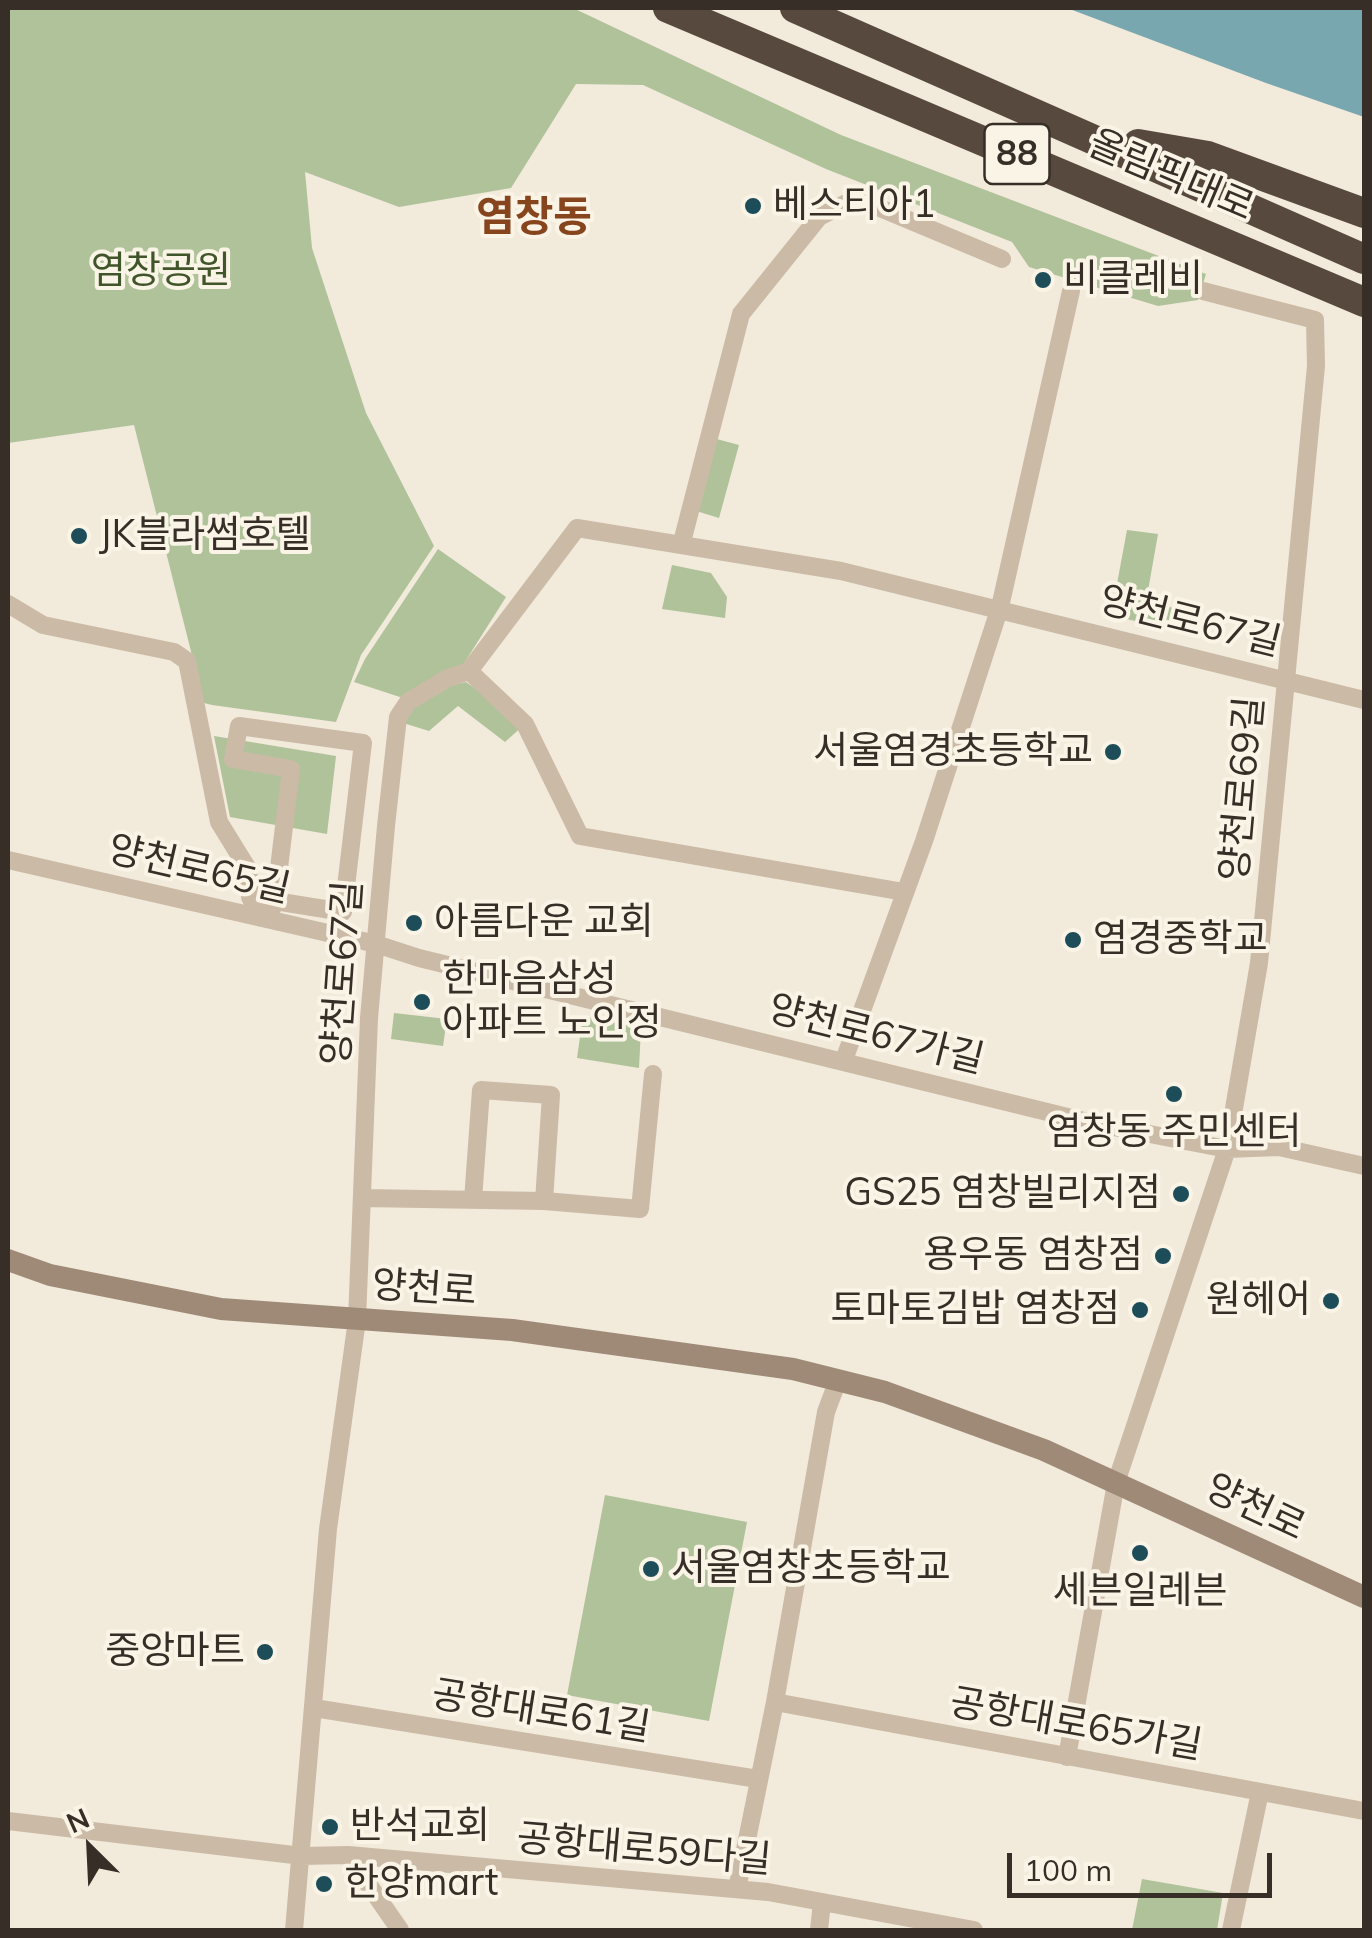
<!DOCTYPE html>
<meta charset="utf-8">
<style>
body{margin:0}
#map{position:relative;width:1372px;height:1938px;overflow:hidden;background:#f2eadb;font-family:Mulish,sans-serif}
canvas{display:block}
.frame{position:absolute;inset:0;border:10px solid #372e27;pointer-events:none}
.north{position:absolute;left:40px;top:1798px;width:100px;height:100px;-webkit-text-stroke:8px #faf4e7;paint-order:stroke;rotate:336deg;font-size:28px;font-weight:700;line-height:40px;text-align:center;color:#372e27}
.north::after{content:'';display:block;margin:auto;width:35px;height:45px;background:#372e27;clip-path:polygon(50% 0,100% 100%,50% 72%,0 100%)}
.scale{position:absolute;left:1007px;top:1853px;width:265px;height:45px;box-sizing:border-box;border:5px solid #372e27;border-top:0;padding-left:12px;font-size:30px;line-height:35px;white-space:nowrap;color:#372e27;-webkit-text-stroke:8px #faf4e7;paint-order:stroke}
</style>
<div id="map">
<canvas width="1372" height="1938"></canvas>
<div class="frame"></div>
<div class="north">N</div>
<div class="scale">100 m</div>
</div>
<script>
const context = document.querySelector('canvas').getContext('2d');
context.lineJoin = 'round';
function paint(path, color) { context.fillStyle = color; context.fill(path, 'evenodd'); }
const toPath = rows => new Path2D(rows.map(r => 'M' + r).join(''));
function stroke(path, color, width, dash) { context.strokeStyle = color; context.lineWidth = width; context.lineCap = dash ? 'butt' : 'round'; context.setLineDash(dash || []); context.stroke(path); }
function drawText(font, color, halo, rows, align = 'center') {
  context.font = font + ' Mulish,"Noto Sans KR",sans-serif'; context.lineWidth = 8; context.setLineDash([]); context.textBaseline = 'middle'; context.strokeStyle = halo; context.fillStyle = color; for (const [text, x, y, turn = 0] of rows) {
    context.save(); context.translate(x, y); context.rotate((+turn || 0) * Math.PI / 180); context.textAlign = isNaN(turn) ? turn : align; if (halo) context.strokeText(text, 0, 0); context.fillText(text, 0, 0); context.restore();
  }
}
const green = toPath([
 [8,8,573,8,841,135,1206,274,1198,300,1158,306,1029,267,1012,242,826,169,643,85,576,84,511,188,399,207,305,172,312,248,366,413,434,546,361,655,336,722,212,705,204,703,134,425,8,443],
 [713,438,739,445,719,518,693,510],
 [1127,530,1158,534,1146,602,1179,609,1175,629,1111,616],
 [438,549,506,597,463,665,403,698,354,682,365,659],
 [672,565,711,573,727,597,725,618,662,609],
 [466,682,525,724,505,742,458,706,429,731,400,722,411,707,436,689],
 [214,736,336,756,327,834,230,817],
 [394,1013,447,1019,443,1046,391,1039],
 [583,1016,641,1028,639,1068,577,1058],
 [605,1495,747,1522,709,1721,567,1695],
 [1142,1879,1223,1893,1217,1930,1132,1930]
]);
const water = toPath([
 [1067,8,1364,8,1364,117,1266,83]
]);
const street = toPath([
 [682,542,741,314,819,217,856,198,1002,259],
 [8,604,43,625,174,652,187,661,219,822,248,869,250,897,261,918],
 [469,671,525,724,580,836,904,892],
 [8,860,376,944,419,958,1088,1122,1227,1149,1279,1147,1364,1166],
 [268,919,275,901,291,769,233,759,239,726,363,743,343,912,275,901],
 [844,1060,924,841,1000,607,1071,291],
 [363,1198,544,1201,640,1209,653,1074],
 [473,1200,481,1090,551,1095,544,1201],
 [775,1702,1364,1811],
 [314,1708,758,1779],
 [1067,1757,1116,1483,1227,1149,1259,963,1316,366,1315,320,1203,291],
 [8,1821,302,1856,348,1855,768,1892,974,1930],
 [348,1855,400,1930],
 [737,1889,775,1702,826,1412,838,1380],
 [294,1930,328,1529,357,1320,369,1018,386,826,398,717,408,702,448,678,469,671,577,528,841,571,1364,700],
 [819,1930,822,1902],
 [1231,1930,1260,1792]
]);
const secondary = toPath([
 [8,1260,50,1275,221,1309,512,1330,793,1369,885,1392,1044,1450,1364,1597]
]);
const highway = toPath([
 [668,8,1364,302],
 [795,8,1364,259],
 [1138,144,1208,156,1364,213]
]);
const markers = [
 [753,206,10,"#1c4d59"],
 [1043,280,10,"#1c4d59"],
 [79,536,10,"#1c4d59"],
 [1113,752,10,"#1c4d59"],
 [414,923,10,"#1c4d59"],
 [1073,940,10,"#1c4d59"],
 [422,1002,10,"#1c4d59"],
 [1174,1094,10,"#1c4d59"],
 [1181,1194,10,"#1c4d59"],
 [1163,1256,10,"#1c4d59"],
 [1331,1301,10,"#1c4d59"],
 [1140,1310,10,"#1c4d59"],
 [1140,1553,10,"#1c4d59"],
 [651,1569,10,"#1c4d59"],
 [265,1652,10,"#1c4d59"],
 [330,1827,10,"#1c4d59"],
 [324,1884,10,"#1c4d59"]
];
const shields = [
 [1017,154,65]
];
const shieldNames = [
 ["88",1017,154]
];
const streetNames = [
 ["올림픽대로",1171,176,23],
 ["양천로67길",1190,622,14],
 ["양천로69길",1243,789,-85],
 ["양천로65길",199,870,13],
 ["양천로67길",343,973,-86],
 ["양천로67가길",876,1035,14],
 ["양천로",424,1289,4],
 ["양천로",1255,1508,25],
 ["공항대로61길",541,1712,9],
 ["공항대로65가길",1076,1725,10],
 ["공항대로59다길",644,1850,5]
];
const poiNames = [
 ["베스티아1",773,206],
 ["비클레비",1063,280],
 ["JK블라썸호텔",99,536],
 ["서울염경초등학교",1093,752,"right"],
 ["아름다운 교회",434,923],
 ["염경중학교",1093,940],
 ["한마음삼성",442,980],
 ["아파트 노인정",442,1024],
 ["염창동 주민센터",1174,1133,"center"],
 ["GS25 염창빌리지점",1161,1194,"right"],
 ["용우동 염창점",1143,1256,"right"],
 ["원헤어",1311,1301,"right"],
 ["토마토김밥 염창점",1120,1310,"right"],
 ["서울염창초등학교",671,1569],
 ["세븐일레븐",1140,1592,"center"],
 ["중앙마트",245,1652,"right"],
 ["반석교회",350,1827],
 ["한양mart",344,1884]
];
const parkNames = [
 ["염창공원",161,272]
];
const quarterNames = [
 ["염창동",534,218]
];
paint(green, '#afc29a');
paint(water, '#79a7b0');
stroke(street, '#cbbba6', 18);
stroke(secondary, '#9e8a77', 22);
stroke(highway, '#58493e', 30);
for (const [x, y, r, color] of markers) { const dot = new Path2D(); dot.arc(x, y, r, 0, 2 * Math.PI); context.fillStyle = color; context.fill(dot); stroke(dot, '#faf4e7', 4); }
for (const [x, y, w] of shields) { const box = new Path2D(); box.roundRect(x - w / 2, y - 30, w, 60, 8); context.fillStyle = '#faf4e7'; context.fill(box); stroke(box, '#372e27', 2.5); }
drawText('bold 35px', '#372e27', null, shieldNames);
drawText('38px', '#372e27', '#faf4e7', streetNames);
drawText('38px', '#372e27', '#faf4e7', poiNames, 'left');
drawText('38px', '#40552a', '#faf4e7', parkNames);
drawText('bold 42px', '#87451e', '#faf4e7', quarterNames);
</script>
